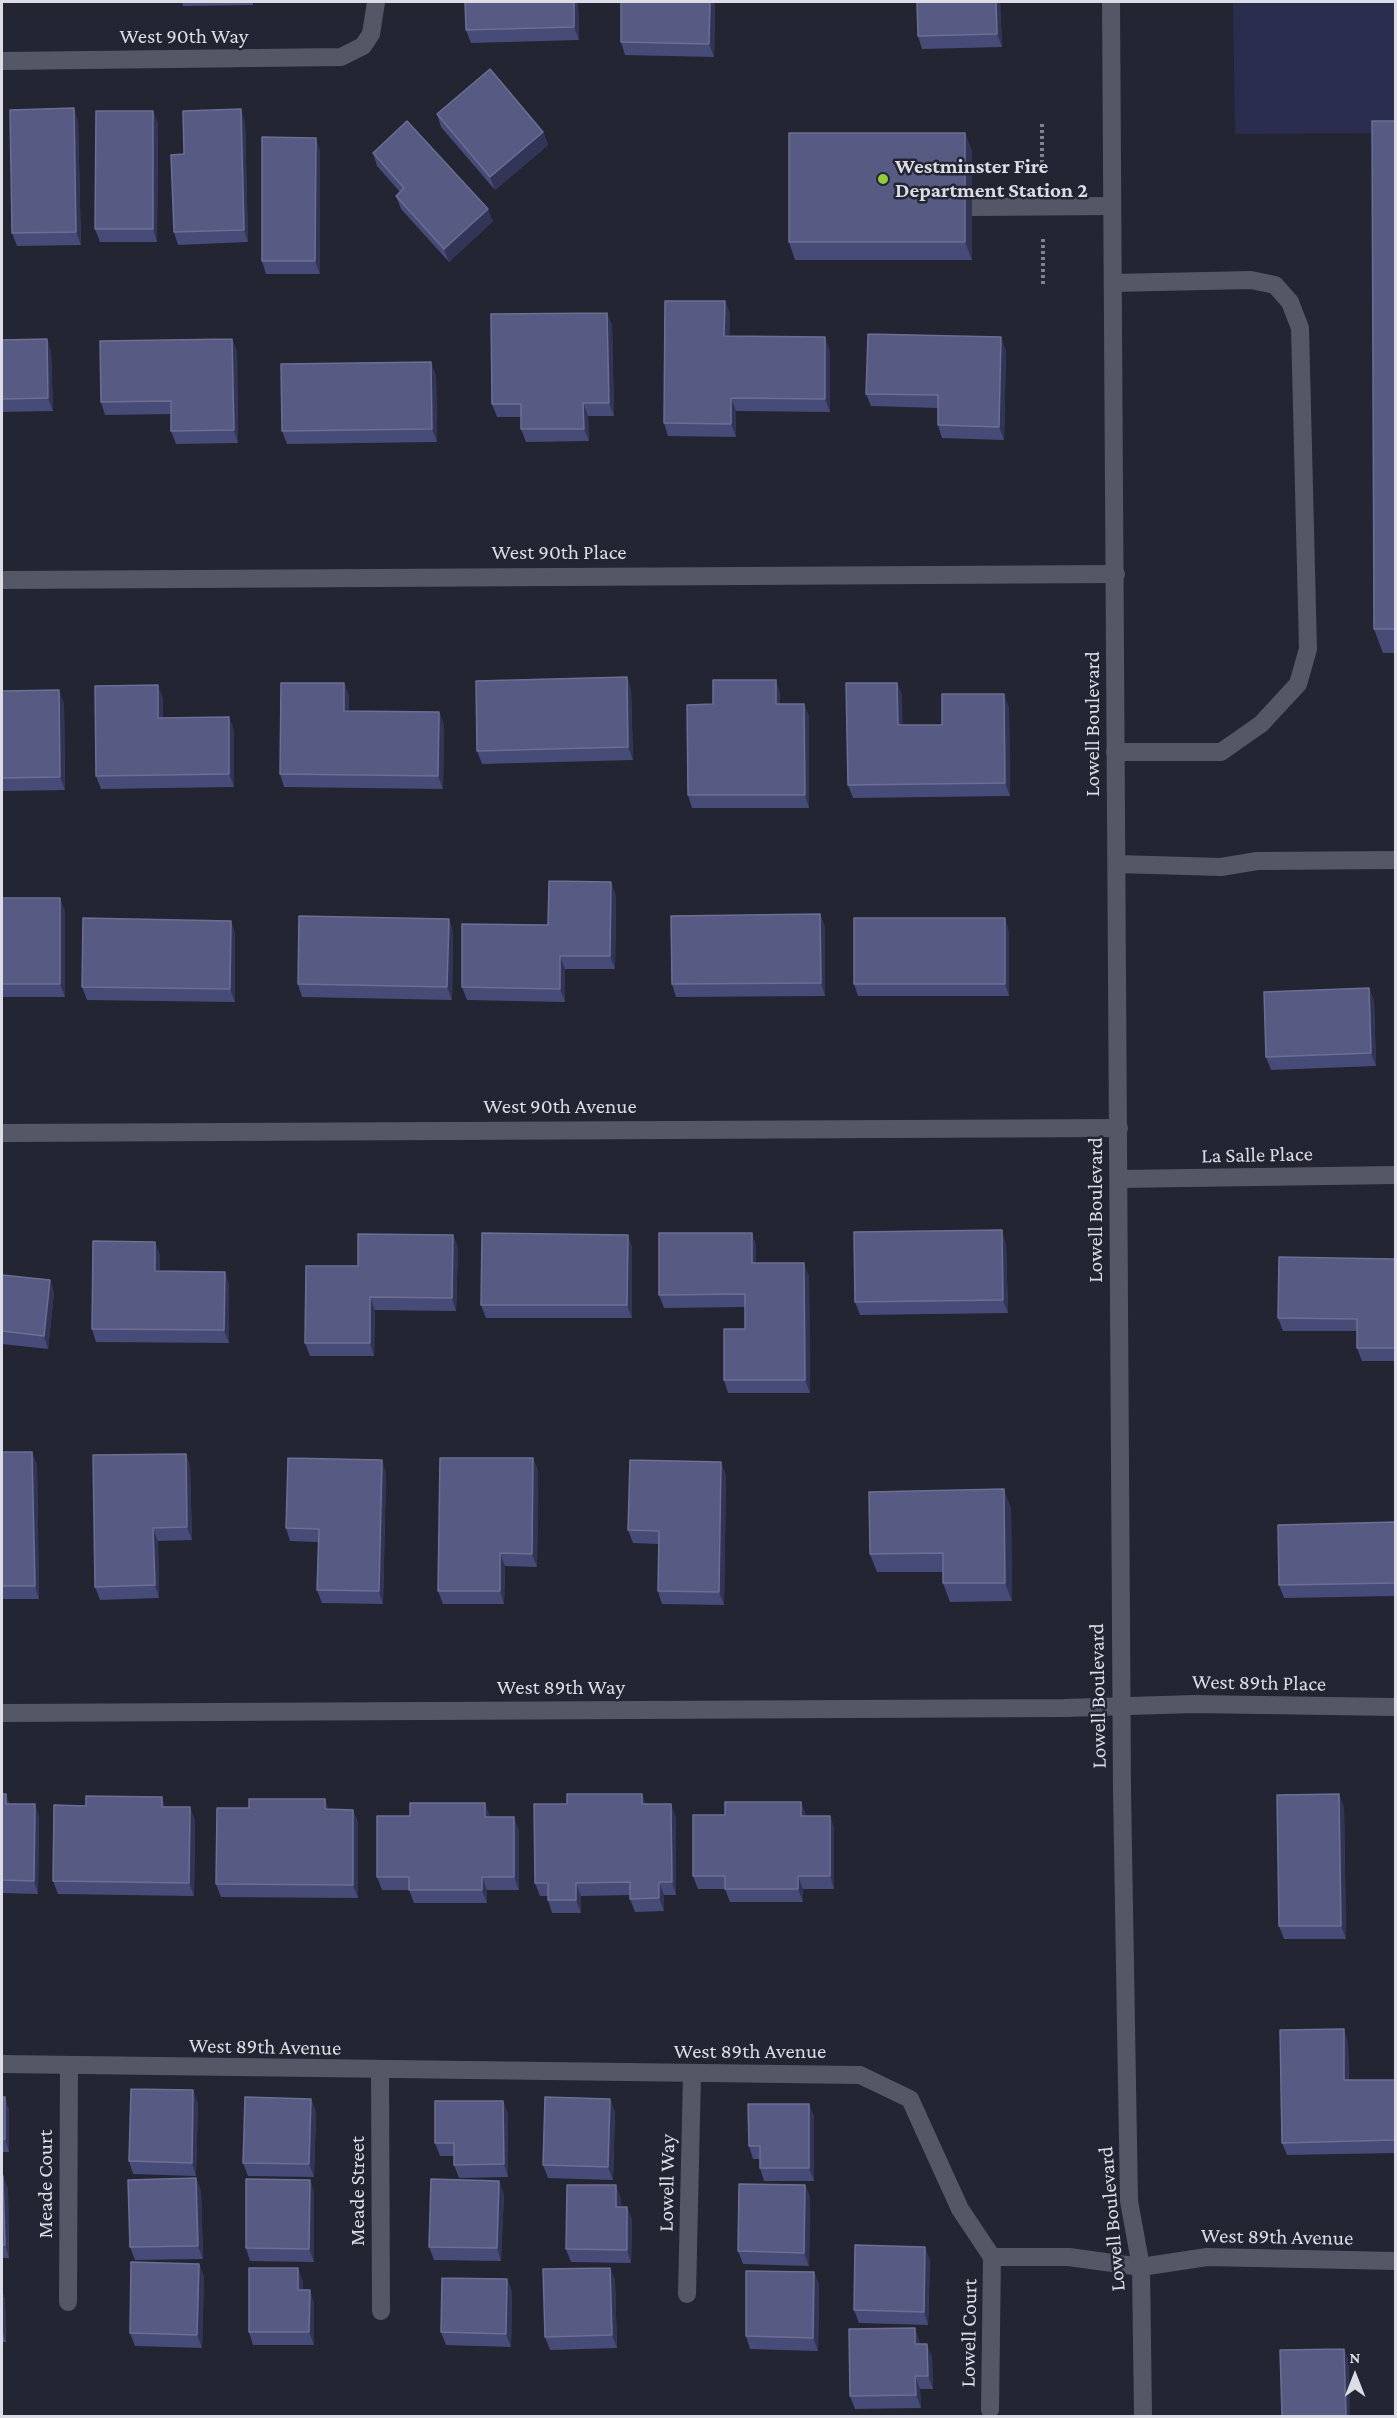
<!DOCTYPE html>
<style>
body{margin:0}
#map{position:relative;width:1397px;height:2418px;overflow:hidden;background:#232532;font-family:"Crimson Pro",serif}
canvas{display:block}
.frame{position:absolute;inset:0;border:3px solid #dbdce5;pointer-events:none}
.north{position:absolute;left:1325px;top:2346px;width:60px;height:60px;-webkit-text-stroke:4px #232532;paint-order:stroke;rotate:0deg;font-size:16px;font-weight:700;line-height:24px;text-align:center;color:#dbdce5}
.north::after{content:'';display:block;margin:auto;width:21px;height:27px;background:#dbdce5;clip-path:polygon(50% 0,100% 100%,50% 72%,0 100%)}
</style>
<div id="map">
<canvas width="1397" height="2418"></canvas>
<div class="frame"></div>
<div class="north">N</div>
</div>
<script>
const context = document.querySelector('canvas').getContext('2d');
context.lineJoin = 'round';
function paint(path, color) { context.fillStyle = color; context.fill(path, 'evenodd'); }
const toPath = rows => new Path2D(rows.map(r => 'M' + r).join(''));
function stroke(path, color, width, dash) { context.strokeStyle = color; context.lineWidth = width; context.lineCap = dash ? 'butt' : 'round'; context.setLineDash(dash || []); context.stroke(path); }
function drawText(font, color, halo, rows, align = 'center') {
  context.font = font + ' "Crimson Pro",serif'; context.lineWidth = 5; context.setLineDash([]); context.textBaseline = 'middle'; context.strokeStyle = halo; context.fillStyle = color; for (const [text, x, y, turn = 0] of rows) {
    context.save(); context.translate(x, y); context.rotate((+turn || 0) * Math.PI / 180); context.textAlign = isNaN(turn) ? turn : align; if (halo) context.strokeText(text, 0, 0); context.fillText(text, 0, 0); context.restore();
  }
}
const green = toPath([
 [1233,2,1395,2,1395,133,1235,134]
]);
const path = toPath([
 [1042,124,1042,172],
 [1043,239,1043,284]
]);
const lane = toPath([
 [972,207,1112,206],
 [1113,283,1251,280,1275,285,1290,302,1300,328,1308,649,1298,684,1261,724,1221,752,1115,752],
 [1117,864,1221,867,1257,861,1396,860]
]);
const street = toPath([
 [2,61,341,57,363,46,371,34,376,2],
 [2,580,1116,574],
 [2,1133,1119,1128],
 [1119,1179,1396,1175],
 [2,1713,1064,1708,1194,1704,1396,1707],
 [2,2064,860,2075,910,2099,960,2209,992,2257,1069,2257,1141,2267,1207,2257,1396,2261],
 [380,2071,381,2311],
 [687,2294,692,2074],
 [68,2302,69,2066],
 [990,2410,992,2257]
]);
const secondary = toPath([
 [1111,2,1122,1789,1129,2201,1141,2267,1143,2416]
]);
const wall = toPath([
 [182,2,253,2,253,5,183,6],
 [578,2,579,40,471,43,466,30],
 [715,2,714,57,625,55,621,42],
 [1000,2,1002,47,922,49,918,36],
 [153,111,158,124,157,242,100,242,95,229],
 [437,114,543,132,548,145,495,190,441,127],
 [78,121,81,245,17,246,12,233],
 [1395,121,1395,653,1383,653,1374,629],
 [245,122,248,242,178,245,174,232],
 [965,133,972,152,972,260,795,260,789,242],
 [320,151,320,274,266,274,262,261],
 [373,153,493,221,449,262,401,209,396,196,400,192,377,166],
 [725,301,730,314,729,336,830,350,830,412,736,411,736,437,668,436,664,423],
 [607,313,612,326,614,416,588,416,589,441,526,442,521,429,521,417,497,417,492,404],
 [47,339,51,352,53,411,2,412,2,340],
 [232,339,237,352,238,443,176,444,171,431,171,414,105,415,101,402],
 [1006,350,1004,440,942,438,938,425,938,408,871,406,866,394],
 [436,375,437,442,287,444,282,431],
 [627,677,631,690,633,760,482,764,477,751],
 [344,683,349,696,349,711,439,712,444,725,443,789,284,787,280,774],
 [897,683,902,696,902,725,942,725,1009,707,1010,796,853,798,848,785],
 [2,691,64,703,65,790,2,791],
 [780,693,780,704,804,704,809,717,809,808,692,808,688,795,713,704],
 [163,698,163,718,234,730,234,787,101,789,96,776],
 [616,895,615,969,565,969,565,1002,467,1000,462,987,548,925],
 [2,898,65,911,65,997,3,997,2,992],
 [820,914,825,927,825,996,676,997,672,984],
 [449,919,453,932,452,1000,302,997,298,984],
 [231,921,235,934,235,1002,87,1000,82,987],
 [1009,931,1009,996,858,996,854,984],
 [1369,988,1374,1001,1376,1066,1271,1070,1266,1057],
 [752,1233,756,1246,756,1263,809,1276,810,1393,728,1393,724,1380,745,1329,745,1307,664,1308,659,1295],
 [453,1235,458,1248,456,1311,375,1310,374,1356,310,1356,305,1343,358,1266],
 [628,1235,632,1248,632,1318,486,1318,481,1305],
 [1006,1243,1008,1313,860,1315,855,1302],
 [160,1255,160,1271,225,1272,229,1285,229,1343,96,1342,92,1329],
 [1395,1259,1395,1361,1362,1361,1357,1348,1357,1331,1283,1331,1278,1318],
 [2,1275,50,1280,54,1293,48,1349,2,1344],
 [2,1452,37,1464,39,1599,2,1599],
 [186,1454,190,1467,192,1540,158,1541,159,1598,100,1600,95,1587],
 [533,1458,538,1471,537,1567,505,1566,504,1604,443,1604,438,1591],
 [386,1473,383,1604,322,1603,317,1590,318,1542,290,1541,286,1528],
 [726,1475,724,1605,662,1604,658,1591,659,1544,633,1543,628,1530],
 [1011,1508,1012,1601,950,1602,943,1583,943,1572,877,1572,870,1554],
 [1395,1522,1395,1596,1284,1598,1279,1585],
 [2,1794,10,1804,39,1817,38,1894,2,1893],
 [325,1799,328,1809,353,1810,358,1823,358,1898,221,1897,216,1884,249,1808],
 [801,1802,806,1816,830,1816,834,1829,834,1889,803,1889,803,1902,730,1902,725,1889,698,1889,693,1876,725,1815],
 [646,1804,676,1817,676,1895,664,1895,664,1911,635,1912,630,1899,630,1895,581,1896,581,1913,552,1913,548,1900,548,1896,540,1896,535,1883],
 [165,1807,195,1820,194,1896,58,1894,53,1881],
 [1344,1807,1346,1939,1284,1939,1279,1926],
 [490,1816,490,1817,519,1830,519,1890,487,1890,487,1903,414,1903,409,1890,382,1890,377,1877],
 [1348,2042,1349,2080,1395,2080,1395,2153,1287,2155,1282,2143],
 [2,2097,9,2110,9,2152,2,2152],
 [311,2099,316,2112,314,2177,248,2176,243,2163],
 [610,2099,615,2112,613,2180,548,2178,543,2165],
 [503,2101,508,2114,508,2177,459,2178,454,2165,454,2156,440,2156,435,2143],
 [198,2103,196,2176,133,2174,129,2161],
 [809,2104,814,2117,814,2181,764,2181,760,2168,760,2159,753,2159,749,2146],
 [2,2176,8,2189,9,2258,2,2258],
 [196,2178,201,2191,203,2259,135,2260,130,2247],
 [310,2180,314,2193,314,2262,250,2261,246,2248],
 [805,2185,810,2197,809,2266,743,2264,738,2251],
 [504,2194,501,2261,434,2260,429,2247],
 [621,2198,621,2207,627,2207,632,2220,631,2263,571,2262,566,2249],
 [930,2260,928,2325,859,2323,854,2310],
 [199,2264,204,2277,202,2348,135,2346,130,2333],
 [610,2268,615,2281,617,2348,550,2350,545,2337],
 [814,2272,819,2285,818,2351,750,2349,746,2336],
 [507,2279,512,2292,511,2347,446,2345,441,2332],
 [303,2281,303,2290,314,2303,314,2345,253,2345,249,2332],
 [2,2290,5,2300,6,2342,2,2342],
 [915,2328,920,2344,932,2357,933,2389,920,2389,921,2408,855,2409,850,2396]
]);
const shadedWall = toPath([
 [574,2,578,2,579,40,574,27],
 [710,2,715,2,714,57,709,44],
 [996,2,1000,2,1002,47,997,34],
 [74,108,78,121,81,245,76,232],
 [241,109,245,122,248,242,244,230],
 [153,111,158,124,157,242,153,229],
 [543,132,548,145,495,190,490,177],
 [965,133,972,152,972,260,965,242],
 [316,138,320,151,320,274,315,261],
 [488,209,493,221,449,262,444,249],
 [725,301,730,314,729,349,724,336],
 [607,313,612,326,614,416,609,403],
 [825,337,830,350,830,412,825,399],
 [1001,337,1006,350,1004,440,999,427],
 [47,339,51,352,53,411,48,398],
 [232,339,237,352,238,443,234,430],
 [431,362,436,375,437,442,432,429],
 [731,398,736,411,736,437,731,424],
 [583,403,588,416,589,441,584,429],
 [627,677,631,690,633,760,628,747],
 [776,680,780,693,780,717,776,704],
 [344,683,349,696,349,724,344,711],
 [897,683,902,696,903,738,898,725],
 [158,685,163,698,163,731,158,718],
 [59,690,64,703,65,790,60,777],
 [1004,694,1009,707,1010,796,1005,783],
 [804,704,809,717,809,808,805,795],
 [439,712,444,725,443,789,438,776],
 [229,717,234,730,234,787,229,774],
 [611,882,616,895,615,969,610,956],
 [60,898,65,911,65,997,60,984],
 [820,914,825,927,825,996,821,983],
 [1005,918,1009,931,1009,996,1005,984],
 [449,919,453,932,452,1000,447,987],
 [231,921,235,934,235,1002,230,989],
 [560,956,565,969,565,1002,560,989],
 [1369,988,1374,1001,1376,1066,1371,1053],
 [1002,1230,1006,1243,1008,1313,1003,1300],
 [752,1233,756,1246,756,1276,752,1263],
 [453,1235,458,1248,456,1311,452,1298],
 [628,1235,632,1248,632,1318,627,1305],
 [155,1242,160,1255,160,1284,155,1271],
 [804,1263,809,1276,810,1393,805,1380],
 [225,1272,229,1285,229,1343,224,1330],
 [50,1280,54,1293,48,1349,44,1336],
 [370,1297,375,1310,374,1356,370,1343],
 [32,1452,37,1464,39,1599,35,1586],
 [186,1454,190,1467,192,1540,187,1527],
 [533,1458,538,1471,537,1567,532,1554],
 [382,1460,386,1473,383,1604,379,1591],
 [721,1462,726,1475,724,1605,719,1592],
 [1004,1489,1011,1508,1012,1601,1005,1583],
 [153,1528,158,1541,159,1598,155,1585],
 [500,1553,505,1566,504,1604,500,1591],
 [6,1794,11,1807,6,1804],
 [642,1794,647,1806,642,1804],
 [1339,1794,1344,1807,1346,1939,1341,1926],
 [162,1797,166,1810,162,1807],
 [325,1799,329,1812,325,1809],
 [801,1802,806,1815,806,1829,801,1816],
 [485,1803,490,1816,490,1830,485,1817],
 [35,1804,39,1817,38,1894,34,1881],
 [671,1804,676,1817,676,1895,672,1882],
 [190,1807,195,1820,194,1896,189,1883],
 [353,1810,358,1823,358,1898,353,1885],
 [830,1816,834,1829,834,1889,830,1876],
 [514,1817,519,1830,519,1890,514,1877],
 [798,1876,803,1889,803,1902,798,1889],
 [482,1877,487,1890,487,1903,482,1890],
 [659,1882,664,1895,664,1911,659,1898],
 [576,1883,581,1896,581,1913,576,1900],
 [1344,2029,1348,2042,1349,2093,1344,2080],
 [193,2090,198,2103,196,2176,192,2163],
 [5,2097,9,2110,9,2152,5,2139],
 [311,2099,316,2112,314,2177,309,2164],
 [610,2099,615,2112,613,2180,608,2167],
 [503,2101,508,2114,508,2177,504,2164],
 [809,2104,814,2117,814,2181,809,2168],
 [3,2176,8,2189,9,2258,5,2245],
 [196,2178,201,2191,203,2259,198,2246],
 [310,2180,314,2193,314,2262,309,2249],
 [499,2181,504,2194,501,2261,497,2248],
 [616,2185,621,2198,621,2220,616,2207],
 [805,2185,810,2197,809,2266,804,2253],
 [627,2207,632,2220,631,2263,627,2250],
 [925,2247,930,2260,928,2325,924,2312],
 [199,2264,204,2277,202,2348,197,2335],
 [298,2268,303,2281,303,2303,298,2290],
 [610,2268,615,2281,617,2348,612,2335],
 [814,2272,819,2285,818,2351,813,2338],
 [507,2279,512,2292,511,2347,506,2334],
 [2,2290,5,2300,6,2342,2,2330],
 [310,2290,314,2303,314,2345,309,2332],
 [915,2328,919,2341,920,2357,915,2344],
 [927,2344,932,2357,933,2389,928,2376],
 [1344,2349,1349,2361,1350,2416,1346,2416],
 [915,2376,920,2389,921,2408,916,2395]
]);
const building = toPath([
 [465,2,574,2,574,27,466,30,465,2],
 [621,2,710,2,709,44,621,42,621,2],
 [917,2,996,2,997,34,918,36,917,2],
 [490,69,543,132,490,177,437,114,490,69],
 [74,108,76,232,12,233,10,110,74,108],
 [241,109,244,230,174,232,171,155,184,154,183,111,241,109],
 [96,111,153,111,153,229,95,229,96,111],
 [407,121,488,209,444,249,396,196,404,188,373,153,407,121],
 [1372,121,1395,121,1395,629,1374,629,1372,121],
 [789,133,965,133,965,242,789,242,789,133],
 [262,137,316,138,315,261,262,261,262,137],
 [665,301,725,301,724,336,825,337,825,399,731,398,731,424,664,423,665,301],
 [607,313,609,403,583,403,584,429,521,429,521,404,492,404,491,314,607,313],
 [868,334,1001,337,999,427,938,425,938,395,866,394,868,334],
 [47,339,48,398,2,399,2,340,47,339],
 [232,339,234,430,171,431,171,401,101,402,100,341,232,339],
 [431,362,432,429,282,431,281,364,431,362],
 [627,677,628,747,477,751,476,681,627,677],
 [713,680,776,680,776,704,804,704,805,795,688,795,687,705,713,704,713,680],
 [281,683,344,683,344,711,439,712,438,776,280,774,281,683],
 [846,683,897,683,898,725,942,725,942,694,1004,694,1005,783,848,785,846,683],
 [158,685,158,718,229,717,229,774,96,776,95,686,158,685],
 [59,690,60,777,2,778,2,691,59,690],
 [549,881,611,882,610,956,560,956,560,989,462,987,462,924,548,925,549,881],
 [2,898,60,898,60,984,2,984,2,898],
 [820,914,821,983,672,984,671,916,820,914],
 [299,916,449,919,447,987,298,984,299,916],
 [83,918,231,921,230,989,82,987,83,918],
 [854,918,1005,918,1005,984,854,984,854,918],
 [1369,988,1371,1053,1266,1057,1264,992,1369,988],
 [1002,1230,1003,1300,855,1302,854,1232,1002,1230],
 [482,1233,628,1235,627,1305,481,1305,482,1233],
 [659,1233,752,1233,752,1263,804,1263,805,1380,724,1380,724,1329,745,1329,745,1294,659,1295,659,1233],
 [358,1234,453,1235,452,1298,370,1297,370,1343,305,1343,306,1266,358,1266,358,1234],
 [93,1241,155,1242,155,1271,225,1272,224,1330,92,1329,93,1241],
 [1279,1257,1395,1259,1395,1348,1357,1348,1357,1319,1278,1318,1279,1257],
 [2,1275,50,1280,44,1336,2,1331,2,1275],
 [2,1452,32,1452,35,1586,2,1586,2,1452],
 [186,1454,187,1527,153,1528,155,1585,95,1587,93,1455,186,1454],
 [288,1458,382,1460,379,1591,317,1590,319,1529,286,1528,288,1458],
 [440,1458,533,1458,532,1554,500,1553,500,1591,438,1591,440,1458],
 [630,1460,721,1462,719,1592,658,1591,659,1531,628,1530,630,1460],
 [1004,1489,1005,1583,943,1583,943,1553,870,1554,869,1492,1004,1489],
 [1395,1522,1395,1583,1279,1585,1278,1525,1395,1522],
 [2,1794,6,1794,6,1804,35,1804,34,1881,2,1880,2,1794],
 [567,1794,642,1794,642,1804,671,1804,672,1882,659,1882,659,1898,630,1899,630,1882,576,1883,576,1900,548,1900,548,1883,535,1883,534,1804,567,1804,567,1794],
 [1339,1794,1341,1926,1279,1926,1277,1795,1339,1794],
 [86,1796,162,1797,162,1807,190,1807,189,1883,53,1881,54,1805,86,1806,86,1796],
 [249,1799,325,1799,325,1809,353,1810,353,1885,216,1884,217,1808,249,1808,249,1799],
 [725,1802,801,1802,801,1816,830,1816,830,1876,798,1876,798,1889,725,1889,725,1876,693,1876,693,1815,725,1815,725,1802],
 [410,1803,485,1803,485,1817,514,1817,514,1877,482,1877,482,1890,409,1890,409,1877,377,1877,377,1816,410,1816,410,1803],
 [1344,2029,1344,2080,1395,2080,1395,2140,1282,2143,1280,2030,1344,2029],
 [131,2089,193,2090,192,2163,129,2161,131,2089],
 [2,2097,5,2097,5,2139,2,2139,2,2097],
 [245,2097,311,2099,309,2164,243,2163,245,2097],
 [545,2097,610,2099,608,2167,543,2165,545,2097],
 [435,2101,503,2101,504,2164,454,2165,454,2143,435,2143,435,2101],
 [748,2104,809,2104,809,2168,760,2168,760,2146,749,2146,748,2104],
 [2,2176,3,2176,5,2245,2,2245,2,2176],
 [196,2178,198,2246,130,2247,128,2180,196,2178],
 [246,2179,310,2180,309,2249,246,2248,246,2179],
 [431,2179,499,2181,497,2248,429,2247,431,2179],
 [739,2184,805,2185,804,2253,738,2251,739,2184],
 [567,2185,616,2185,616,2207,627,2207,627,2250,566,2249,567,2185],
 [855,2245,925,2247,924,2312,854,2310,855,2245],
 [131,2262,199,2264,197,2335,130,2333,131,2262],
 [249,2268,298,2268,298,2290,310,2290,309,2332,249,2332,249,2268],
 [610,2268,612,2335,545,2337,543,2269,610,2268],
 [746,2271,814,2272,813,2338,746,2336,746,2271],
 [442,2278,507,2279,506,2334,441,2332,442,2278],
 [915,2328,915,2344,927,2344,928,2376,915,2376,916,2395,850,2396,849,2329,915,2328],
 [1344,2349,1346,2416,1282,2416,1280,2350,1344,2349]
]);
const markers = [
 [883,179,6,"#93cc3d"]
];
const streetNames = [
 ["West 90th Way",184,37],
 ["West 90th Place",559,553],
 ["Lowell Boulevard",1093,724,-90],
 ["West 90th Avenue",560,1107],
 ["La Salle Place",1257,1155,-1],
 ["Lowell Boulevard",1096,1210,-90],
 ["West 89th Place",1259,1683,1],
 ["West 89th Way",561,1688],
 ["Lowell Boulevard",1098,1696,-91],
 ["West 89th Avenue",265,2047,1],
 ["West 89th Avenue",750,2052],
 ["Lowell Way",667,2183,-89],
 ["Meade Court",46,2184,-90],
 ["Meade Street",358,2191,-90],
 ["Lowell Boulevard",1112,2219,-95],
 ["West 89th Avenue",1277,2237,1],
 ["Lowell Court",969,2333,-89]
];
const poiNames = [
 ["Westminster Fire",895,167],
 ["Department Station 2",895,191]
];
paint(green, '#2b2d4f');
stroke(path, '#81828d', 4, [3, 3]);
stroke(lane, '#555766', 18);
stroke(street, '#555766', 18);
stroke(secondary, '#555766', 18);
paint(wall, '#474b78');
paint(shadedWall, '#323557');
paint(building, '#575b84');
stroke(building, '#6c6f93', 1.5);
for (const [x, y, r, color] of markers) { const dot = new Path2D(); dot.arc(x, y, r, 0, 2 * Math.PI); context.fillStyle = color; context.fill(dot); stroke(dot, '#232532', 2); }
drawText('21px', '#dbdce5', '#232532', streetNames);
drawText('bold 21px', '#dbdce5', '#232532', poiNames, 'left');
</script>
